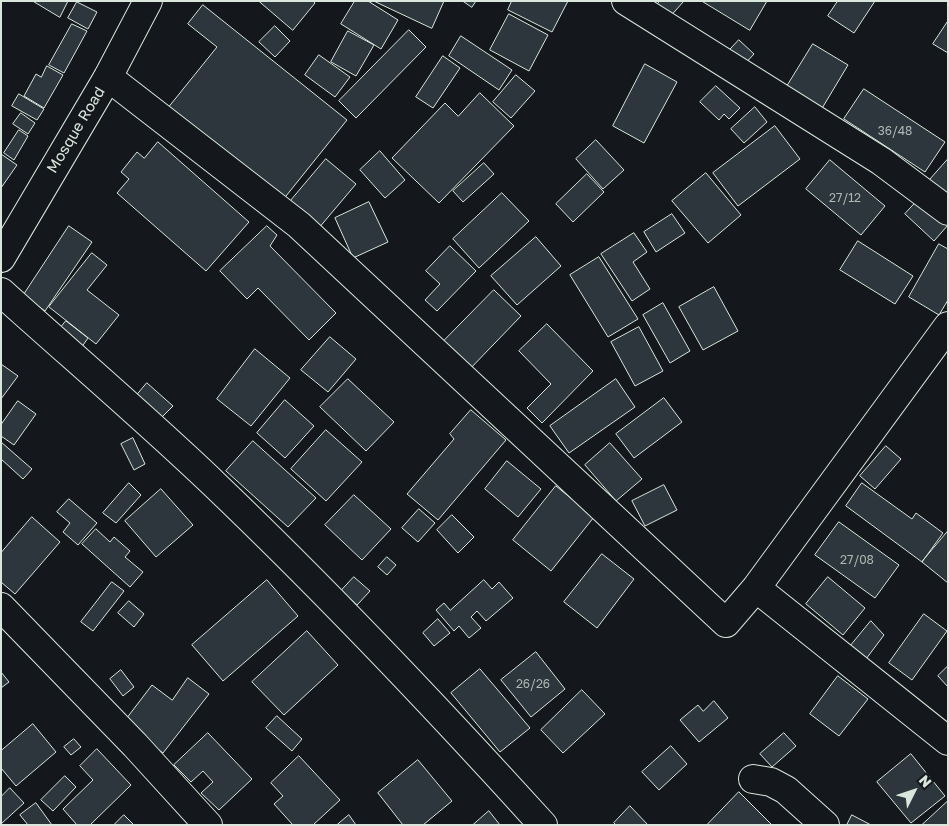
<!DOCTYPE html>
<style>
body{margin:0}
#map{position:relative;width:949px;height:826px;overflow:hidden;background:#14181c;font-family:"Golos Text",sans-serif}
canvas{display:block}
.frame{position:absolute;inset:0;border:2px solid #d8e6dc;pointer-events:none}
.north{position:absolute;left:889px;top:766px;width:50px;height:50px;-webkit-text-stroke:4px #14181c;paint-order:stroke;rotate:49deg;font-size:14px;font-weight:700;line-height:20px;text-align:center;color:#d8e6dc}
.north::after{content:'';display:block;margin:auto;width:18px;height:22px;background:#d8e6dc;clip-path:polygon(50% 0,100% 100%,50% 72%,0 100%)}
</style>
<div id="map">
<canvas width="949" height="826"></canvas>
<div class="frame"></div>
<div class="north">N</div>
</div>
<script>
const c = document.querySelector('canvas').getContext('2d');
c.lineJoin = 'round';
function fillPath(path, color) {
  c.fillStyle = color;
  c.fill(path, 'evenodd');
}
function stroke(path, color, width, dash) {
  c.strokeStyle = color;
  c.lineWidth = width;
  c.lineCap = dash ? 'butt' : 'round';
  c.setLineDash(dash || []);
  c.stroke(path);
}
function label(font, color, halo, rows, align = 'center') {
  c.font = font + ' "Golos Text",sans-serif';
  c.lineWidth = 4;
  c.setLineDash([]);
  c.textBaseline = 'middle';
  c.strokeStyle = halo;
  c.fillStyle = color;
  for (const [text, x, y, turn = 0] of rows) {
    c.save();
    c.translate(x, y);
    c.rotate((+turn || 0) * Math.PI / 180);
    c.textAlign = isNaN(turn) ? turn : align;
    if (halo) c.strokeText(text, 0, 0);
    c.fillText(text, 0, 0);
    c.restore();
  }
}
const building = new Path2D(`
 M33,1H68L60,17Z
 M259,1H313L315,3L293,30Z
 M355,1H368L398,20L381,49L341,24Z
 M374,1H444L432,28Z
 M463,1H476L472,7Z
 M512,1H568L552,32L508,10Z
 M660,1H684L667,20L654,8Z
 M702,1H767L750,30Z
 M838,1H875L854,33L828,16Z
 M77,2L97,12L88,29L68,18Z
 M203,5L347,120L282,201L167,109L217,47L188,24Z
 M509,14L548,35L529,71L490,50Z
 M948,21V53L933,44Z
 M72,24L87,31L64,73L49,65Z
 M275,26L290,41L275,57L259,42Z
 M409,30L426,47L356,118L339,101Z
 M348,31L374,45L356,76L331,62Z
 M461,36L512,70L499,90L449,56Z
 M739,40L754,54L742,67L727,53Z
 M813,44L848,65L821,110L786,88Z
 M319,55L350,77L335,97L305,75Z
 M443,56L460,68L433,108L416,97Z
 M645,64L677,82L644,143L613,126Z
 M47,66L63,75L44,108L24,96L36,74L41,77Z
 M516,75L535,91L511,118L493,102Z
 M716,86L740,108L729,119L724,114L719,120L700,102Z
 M864,89L945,142L925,172L844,119Z
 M480,93L514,126L439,203L392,158L445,103L458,116Z
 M19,94L44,109L37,120L12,106Z
 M755,107L767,122L744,143L731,129Z
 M21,113L35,123L28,134L13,124Z
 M775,126L800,159L738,206L713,173Z
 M19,130L28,136L14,160L4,153Z
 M596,140L624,170L603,189L576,159Z
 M158,142L249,222L206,271L117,193L129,179L121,172L137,152L144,158Z
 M380,151L405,180L385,198L360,170Z
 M1,154L17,165L1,188Z
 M326,159L356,184L318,229L288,204Z
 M948,159V201L927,183Z
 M830,160L885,206L861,235L806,189Z
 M484,163L494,174L463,202L453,191Z
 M706,173L741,215L708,243L672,201Z
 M587,174L604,192L573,222L556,204Z
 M502,193L529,221L479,268L453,239Z
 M919,199L948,225L934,241L905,214Z
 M369,202L388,242L353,258L335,218Z
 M672,214L685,233L656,252L644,232Z
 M69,226L92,242L45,311L23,296Z
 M267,226L277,235L270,246L336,313L309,340L258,288L247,299L220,271Z
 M634,233L647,252L633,262L650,289L632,301L601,254Z
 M536,237L561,266L517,305L491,276Z
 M858,241L913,276L895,304L840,270Z
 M939,244L948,249V300L939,315L909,297Z
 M450,246L476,271L437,311L425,300L440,284L426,271Z
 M92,253L107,265L87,290L119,315L96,344L49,307Z
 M599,257L638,319L608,337L570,275Z
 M714,287L738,331L703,350L679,307Z
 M494,290L521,316L466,373L439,346Z
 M663,303L690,351L670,363L643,315Z
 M66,321L88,338L81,348L59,330Z
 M547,324L593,371L542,423L527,408L551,384L519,351Z
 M639,327L663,371L635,386L611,342Z
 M330,337L356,359L328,392L301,370Z
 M255,349L290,378L251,426L217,399Z
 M1,364L18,376L1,399Z
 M348,379L394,422L366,451L320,407Z
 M616,379L635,407L569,453L550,426Z
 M147,383L173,406L162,417L137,395Z
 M664,398L682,422L634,458L616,434Z
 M285,400L314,426L285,458L257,433Z
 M18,401L36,414L14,445L1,436V425Z
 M471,410L506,440L438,520L407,494L454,439L450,434Z
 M326,430L362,462L326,501L291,469Z
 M133,438L145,464L134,470L121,444Z
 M253,441L316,498L288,527L226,471Z
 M1,442L32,469L23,479L1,459Z
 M610,443L642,479L616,501L585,465Z
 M886,446L901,459L875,489L860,476Z
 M507,461L541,489L518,517L485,489Z
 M129,483L141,495L116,523L103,513Z
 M862,483L912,519L916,513L943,533L922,562L846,506Z
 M664,485L677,510L645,526L632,501Z
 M556,486L594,517L551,571L513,540Z
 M161,489L193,525L156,557L125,521Z
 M354,495L391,529L362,560L325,525Z
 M69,499L97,523L78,545L63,532L70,523L57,512Z
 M419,509L435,523L418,542L402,528Z
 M452,515L474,537L458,553L437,530Z
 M32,517L60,542L15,594L1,582V553Z
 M839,522L899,565L875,598L815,555Z
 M96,529L110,542L114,537L130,551L125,557L143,572L130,587L82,544Z
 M948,531V583L922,562Z
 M602,554L634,579L597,628L564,602Z
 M387,557L396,565L387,575L378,567Z
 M354,577L370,591L357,605L341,591Z
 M828,577L865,608L843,635L806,604Z
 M267,580L298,616L223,681L192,645Z
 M484,580L492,589L499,582L513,598L486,621L477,611L471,617L481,628L469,638L459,626L454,631L436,610L444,603L450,610Z
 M112,582L124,591L93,631L81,622Z
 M129,601L144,614L134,627L118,613Z
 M924,614L947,631L912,680L889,663Z
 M438,619L450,633L434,646L423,633Z
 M871,621L884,635L863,663L848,649Z
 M307,631L338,665L284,715L252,682Z
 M536,652L565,689L531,717L501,680Z
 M948,666V687L938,676Z
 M480,669L530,728L500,752L451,693Z
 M121,670L134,687L123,696L110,679Z
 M1,672L9,682L1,688Z
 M838,676L868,699L839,736L810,714Z
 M188,678L209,694L163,753L123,723L152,685L172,700Z
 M582,690L605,714L563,753L541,730Z
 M714,701L728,718L699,742L680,720L698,705L703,711Z
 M277,716L302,739L292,751L266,728Z
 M33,724L56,752L16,786L1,768V751Z
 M208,733L252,779L219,810L201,793L213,782L203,771L191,782L174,765Z
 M784,733L796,746L772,767L760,754Z
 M74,739L81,747L71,755L64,747Z
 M671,746L687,764L659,790L642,772Z
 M97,749L131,785L90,825H77L63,809L93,780L80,766Z
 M911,754L945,796L911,823L877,782Z
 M299,756L340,800L313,825H293L274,804L283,796L271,783Z
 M418,760L452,801L423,825H403L378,793Z
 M65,776L76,787L53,811L41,800Z
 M10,788L24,803L1,824V797Z
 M739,792L772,825H707Z
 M948,801V825H922Z
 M36,803L52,825H28L20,815Z
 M630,806L648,825H616L614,823Z
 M489,811L500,825H473Z
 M124,815L134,825H114Z
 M349,815L356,825H337Z
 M852,815L871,825H847Z`);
const street = new Path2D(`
 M626,1L881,161L948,211
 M108,77L299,225L726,623L756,588L948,326
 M1,292C72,356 145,418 214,484C328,593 437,708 543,825
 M756,588L948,741
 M1,607L135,745L208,825
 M753,779L771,782L786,790L825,825`);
const secondary = new Path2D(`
 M1,258L108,77L148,1`);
const numberNames = [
 ["36/48",895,131],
 ["27/12",845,198],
 ["27/08",857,560],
 ["26/26",533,684]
];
const streetNames = [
 ["Mosque Road",76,130,-59]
];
fillPath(building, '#2c363c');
stroke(building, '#d8e6dc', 1);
stroke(street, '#d8e6dc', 30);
stroke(secondary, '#d8e6dc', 30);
stroke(street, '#14181c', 28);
stroke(secondary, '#14181c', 28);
label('12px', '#adbab4', null, numberNames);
label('15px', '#d8e6dc', '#14181c', streetNames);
</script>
